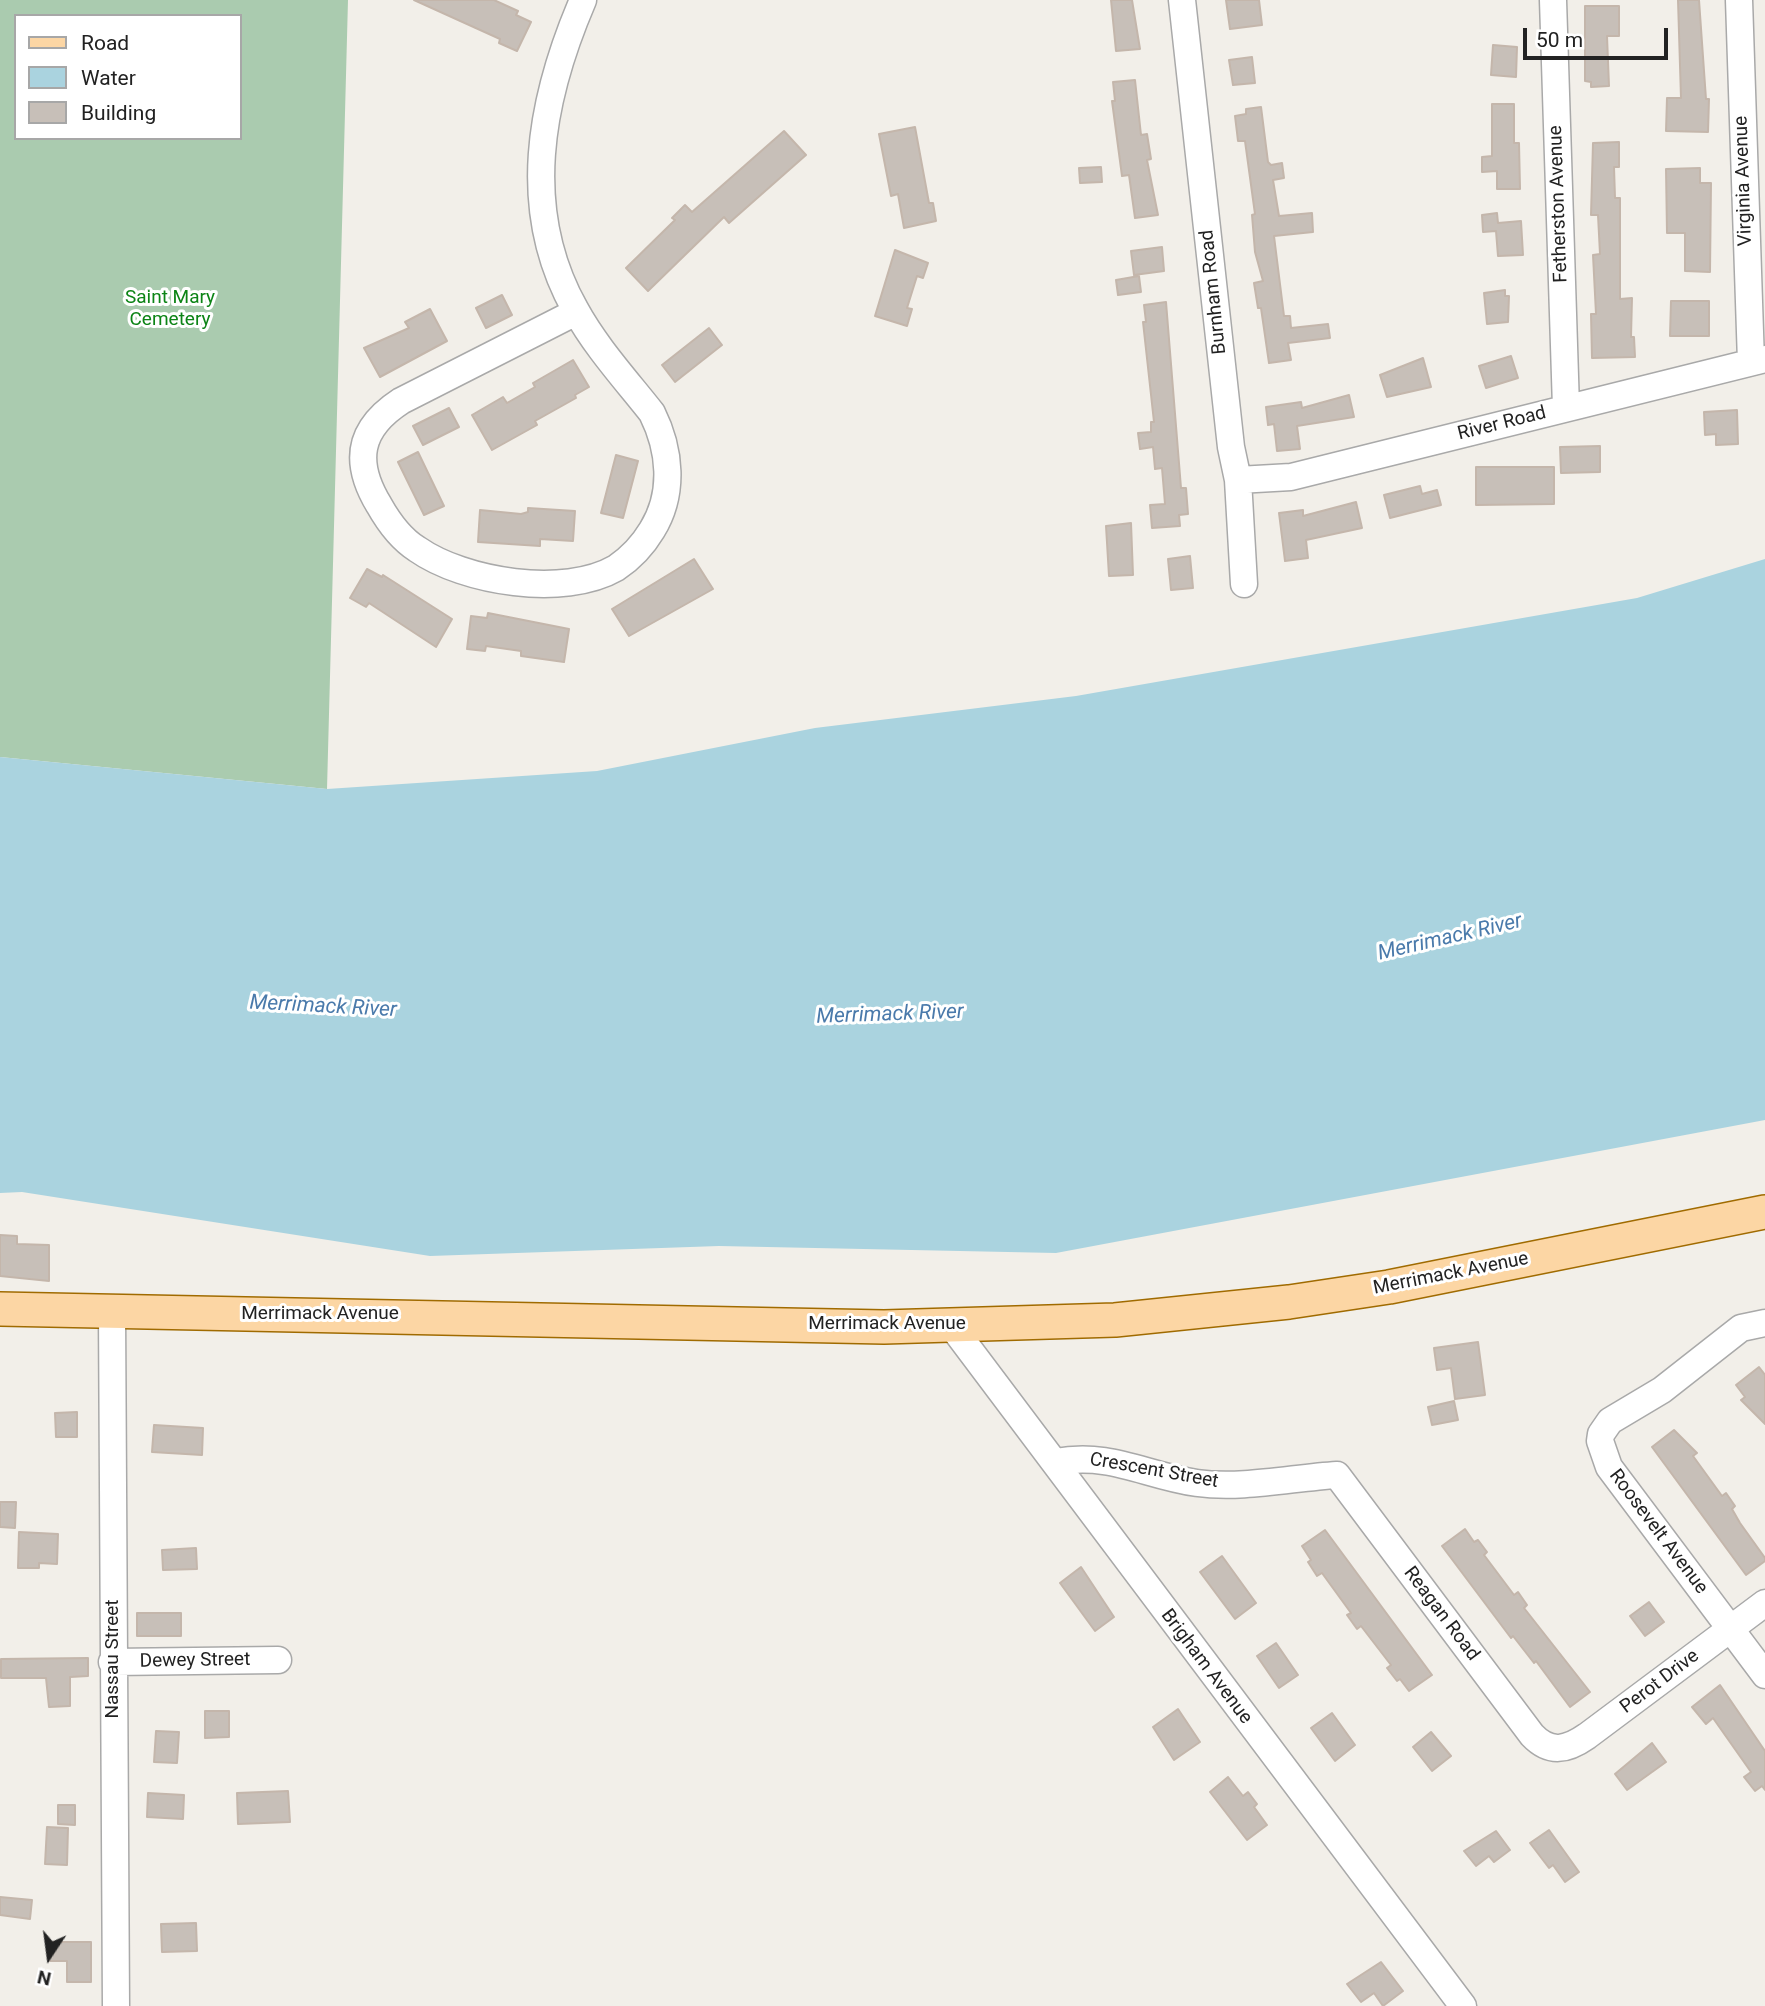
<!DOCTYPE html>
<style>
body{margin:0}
#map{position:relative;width:1765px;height:2006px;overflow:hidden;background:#f2efe9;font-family:Roboto,sans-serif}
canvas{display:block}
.legend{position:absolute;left:14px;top:14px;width:228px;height:126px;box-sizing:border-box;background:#fff;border:2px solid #a7a7a7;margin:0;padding:9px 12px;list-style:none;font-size:21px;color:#222}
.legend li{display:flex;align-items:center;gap:14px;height:35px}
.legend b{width:35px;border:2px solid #a7a7a7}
.north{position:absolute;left:14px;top:1922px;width:70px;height:70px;-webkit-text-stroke:5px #fff;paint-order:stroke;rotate:193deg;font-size:19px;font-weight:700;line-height:28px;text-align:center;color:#222}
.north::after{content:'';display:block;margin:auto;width:24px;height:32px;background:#222;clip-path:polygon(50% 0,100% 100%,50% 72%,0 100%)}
.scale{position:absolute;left:1523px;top:28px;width:145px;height:32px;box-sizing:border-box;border:4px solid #222;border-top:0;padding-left:9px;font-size:21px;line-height:24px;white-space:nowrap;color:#222;-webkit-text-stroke:5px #fff;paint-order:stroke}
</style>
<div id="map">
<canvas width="1765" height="2006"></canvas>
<ul class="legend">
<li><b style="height:9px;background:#fcd6a4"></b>Road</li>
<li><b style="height:19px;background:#aad3df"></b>Water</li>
<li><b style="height:19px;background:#c7bfb8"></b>Building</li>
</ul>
<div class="north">N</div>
<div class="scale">50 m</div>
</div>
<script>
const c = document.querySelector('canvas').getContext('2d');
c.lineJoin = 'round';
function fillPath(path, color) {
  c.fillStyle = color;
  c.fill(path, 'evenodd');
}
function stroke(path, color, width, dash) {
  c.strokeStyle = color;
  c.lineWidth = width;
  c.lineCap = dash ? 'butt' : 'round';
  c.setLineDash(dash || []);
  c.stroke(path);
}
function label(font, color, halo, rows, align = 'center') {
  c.font = font + ' Roboto,sans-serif';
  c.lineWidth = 6;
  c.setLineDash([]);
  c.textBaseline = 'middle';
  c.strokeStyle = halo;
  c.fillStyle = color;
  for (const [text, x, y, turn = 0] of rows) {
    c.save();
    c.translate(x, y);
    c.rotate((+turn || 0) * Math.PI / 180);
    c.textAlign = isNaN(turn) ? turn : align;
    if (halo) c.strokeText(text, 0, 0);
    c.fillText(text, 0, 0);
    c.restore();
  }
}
const cemetery = new Path2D(`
 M0,0H348L327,789L0,757ZM16,16H240V138H16Z`);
const water = new Path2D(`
 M1765,559V1120L1056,1253L719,1246L430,1256L22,1192L0,1193V757L327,789L597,771L815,728L1076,696L1637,598Z`);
const building = new Path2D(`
 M414,0H494L518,11L516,15L531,22L517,51L499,43L500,39Z
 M1111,0H1132L1140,49L1116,51Z
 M1226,0H1259L1262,25L1230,29Z
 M1678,0H1699L1706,99H1709L1708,132L1666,131L1667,98H1681Z
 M1585,6H1619V36H1607L1609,86L1591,87V82L1585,81Z
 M1493,45L1517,47L1516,77L1491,75Z
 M1252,57L1255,83L1233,85L1229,60Z
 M1135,80L1141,135L1147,134L1151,159L1147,160L1158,215L1135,218L1129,175L1122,176L1112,101H1115L1113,82Z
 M1492,104H1514V143H1519L1520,189H1497V171L1482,172V157L1492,156Z
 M1261,107L1268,162L1271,165L1282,163L1284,178L1273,180L1279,216L1312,213L1313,232L1274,236L1284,316H1290L1291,328L1328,324L1330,338L1288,343L1291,360L1269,363L1261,308H1258L1254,283L1263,281L1255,252L1252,215L1255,214L1245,141H1238L1235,116L1246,114V109Z
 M915,127L929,203H933L936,221L904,228L898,194L891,196L879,134Z
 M784,131L806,155L729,223L724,217L648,291L626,268L675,220L672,218L685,205L692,212Z
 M1619,142V167H1614L1615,198H1620V299L1632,298L1631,337H1634L1635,357L1592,358L1591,314H1596L1593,255L1600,254L1598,215H1591L1593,143Z
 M1101,167L1102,182L1080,183L1079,168Z
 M1700,168V183H1711L1710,272L1685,271V233H1667L1666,169Z
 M1497,213L1498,223L1521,221L1523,255L1498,256L1496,231L1483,232L1482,215Z
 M1162,247L1164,271L1134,275L1131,251Z
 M895,250L928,263L923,278L917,276L907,308L912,309L907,326L875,316Z
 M1139,276L1141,292L1118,295L1116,280Z
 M1505,290V296H1509L1508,322L1487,324L1484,293Z
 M502,295L512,315L486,328L476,308Z
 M1671,301H1709V336H1670Z
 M1166,302L1181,488H1186L1188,514L1179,515L1180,526L1152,528L1150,505L1165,504L1162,468L1155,469L1153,447L1140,449L1138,433L1151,432V422H1154L1143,322H1146L1144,305Z
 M430,309L447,341L380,377L364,348L409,328L405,322Z
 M709,328L722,345L675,382L662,365Z
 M1511,356L1518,378L1486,388L1479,366Z
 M1423,358L1431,387L1387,397L1380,375Z
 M573,360L589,387L575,395L576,398L535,421L537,425L492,450L472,415L503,397L507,403L535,387L533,383Z
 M1349,395L1354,417L1297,426L1300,449L1277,451L1274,424L1268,425L1266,407L1301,402L1302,408Z
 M449,408L459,427L423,445L413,426Z
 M1737,410L1738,444L1716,445V434L1705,435L1704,412Z
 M1600,446V472L1561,473L1560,447Z
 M418,452L444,506L424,515L398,462Z
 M616,455L638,461L623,518L601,513Z
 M1476,467H1554V504L1476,505Z
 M1420,486L1422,494L1437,490L1441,505L1390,518L1384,495Z
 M1356,502L1362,528L1306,540L1308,558L1285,561L1279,513L1303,510V516Z
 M528,508L575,511L573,541L540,539V546L478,542L480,510L521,514L528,512Z
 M1131,523L1133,575L1109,576L1106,526Z
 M1190,556L1193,588L1171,590L1168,559Z
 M694,559L713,589L629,636L612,609Z
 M367,569L382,577L383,575L452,619L436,647L369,603L366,607L350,598Z
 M488,613L569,629L564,662L521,656V651L486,646L485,651L467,649L471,616L487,618Z
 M0,1235L17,1236V1244L49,1245V1281L0,1276Z
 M1478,1342L1485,1395L1455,1399L1451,1368L1437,1370L1434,1348Z
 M1759,1367L1765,1375V1424L1741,1400L1745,1397L1736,1385Z
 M1454,1401L1458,1420L1432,1425L1428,1407Z
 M77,1412V1437H56L55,1413Z
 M154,1425L203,1428L202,1455L152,1452Z
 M1674,1430L1697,1453L1693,1456L1722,1496L1726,1493L1735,1506L1732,1509L1740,1523L1765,1558V1561L1746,1575L1652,1447Z
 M0,1502H16L15,1528L0,1527Z
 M1465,1529L1474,1542L1478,1540L1487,1552L1484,1555L1514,1595L1518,1592L1527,1605L1524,1608L1590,1692L1570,1707L1536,1661L1534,1663L1513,1636L1511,1638L1442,1546Z
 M1325,1530L1432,1675L1409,1691L1400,1679L1397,1681L1387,1668L1391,1665L1361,1626L1357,1629L1347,1615L1351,1613L1322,1573L1317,1576L1308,1562L1311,1560L1302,1546Z
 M19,1532L58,1534L57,1564L39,1563V1568H18Z
 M196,1548L197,1569L163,1570L162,1550Z
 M1222,1556L1256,1603L1235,1619L1200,1572Z
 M1081,1567L1114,1617L1095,1631L1060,1583Z
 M1649,1602L1664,1622L1645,1636L1630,1616Z
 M137,1613H181V1636H137Z
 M1276,1643L1298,1675L1279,1688L1257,1656Z
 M88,1658V1676L70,1677V1706L49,1707L46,1678H1V1659Z
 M1720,1685L1765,1751V1790L1762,1786L1755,1791L1744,1777L1751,1772L1713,1718L1706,1724L1692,1707Z
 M1178,1709L1200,1742L1174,1760L1153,1727Z
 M205,1711H229V1737L205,1738Z
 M1332,1713L1355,1745L1335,1761L1311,1728Z
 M156,1731L179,1732L177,1763L154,1762Z
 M1431,1732L1451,1756L1432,1771L1413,1747Z
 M1652,1743L1666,1762L1627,1790L1615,1774Z
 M1228,1777L1243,1796L1248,1792L1257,1804L1254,1807L1267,1825L1247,1840L1210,1792Z
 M288,1791L290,1822L238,1824L237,1793Z
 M148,1793L184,1795L183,1819L147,1817Z
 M58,1805H75V1825L58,1824Z
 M47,1827L68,1828L67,1865L45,1864Z
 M1549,1830L1579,1872L1565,1882L1553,1865L1549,1868L1530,1843Z
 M1496,1831L1510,1850L1494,1862L1489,1856L1476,1866L1464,1851Z
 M0,1897L32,1900L30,1919L0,1915Z
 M196,1923L197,1951L162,1952L161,1924Z
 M49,1942H91V1982H67V1961H49Z
 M1381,1962L1403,1991L1383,2006L1374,1993L1361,2002L1347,1984Z`);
const minor = new Path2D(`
 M1182,0L1231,447L1238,480L1244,584
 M1553,0L1566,408
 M1739,0L1751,362
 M576,312L401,401C358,429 353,462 379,505C388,521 401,539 417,549C464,582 564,598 616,568C631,558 643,545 652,530C675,493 670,449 652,413C626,380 595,346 575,309C519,209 540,100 583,0
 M1238,480L1291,477L1765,359
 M112,1312L116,2006
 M1765,1323L1741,1328L1662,1390L1610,1421L1601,1434L1600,1441L1609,1467L1765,1675
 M951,1325L1463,2006
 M1055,1462C1112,1452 1143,1475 1197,1483C1242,1489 1291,1478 1337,1475L1532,1735C1550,1754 1567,1750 1587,1736L1765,1603
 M112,1662L278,1660`);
const major = new Path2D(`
 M0,1309L884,1327L1115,1320L1289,1302L1389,1287L1765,1212`);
const streetNames = [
 ["Virginia Avenue",1744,181,-92],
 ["Fetherston Avenue",1559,204,-92],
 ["Burnham Road",1214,292,-96],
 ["River Road",1502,424,-14],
 ["Merrimack Avenue",1451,1274,-11],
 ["Merrimack Avenue",320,1314],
 ["Merrimack Avenue",887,1324],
 ["Crescent Street",1154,1471,10],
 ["Roosevelt Avenue",1658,1532,53],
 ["Reagan Road",1441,1614,53],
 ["Nassau Street",113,1659,-90],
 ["Dewey Street",195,1661,-1],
 ["Brigham Avenue",1206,1667,53],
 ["Perot Drive",1660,1682,-37]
];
const parkNames = [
 ["Saint Mary",170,298],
 ["Cemetery",170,320]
];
const waterNames = [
 ["Merrimack River",1450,938,-13],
 ["Merrimack River",323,1007,3],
 ["Merrimack River",890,1015,-2]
];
fillPath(cemetery, '#aacbaf');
fillPath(water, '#aad3df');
fillPath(building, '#c7bfb8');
stroke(building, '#c4b6ab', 2);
stroke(minor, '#a9a9a9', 29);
stroke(major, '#a06b00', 36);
stroke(minor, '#fff', 26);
stroke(major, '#fcd6a4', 33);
label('19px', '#222', '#fff', streetNames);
label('19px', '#0c8416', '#fff', parkNames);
label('italic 21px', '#4a7aab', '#fff', waterNames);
</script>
